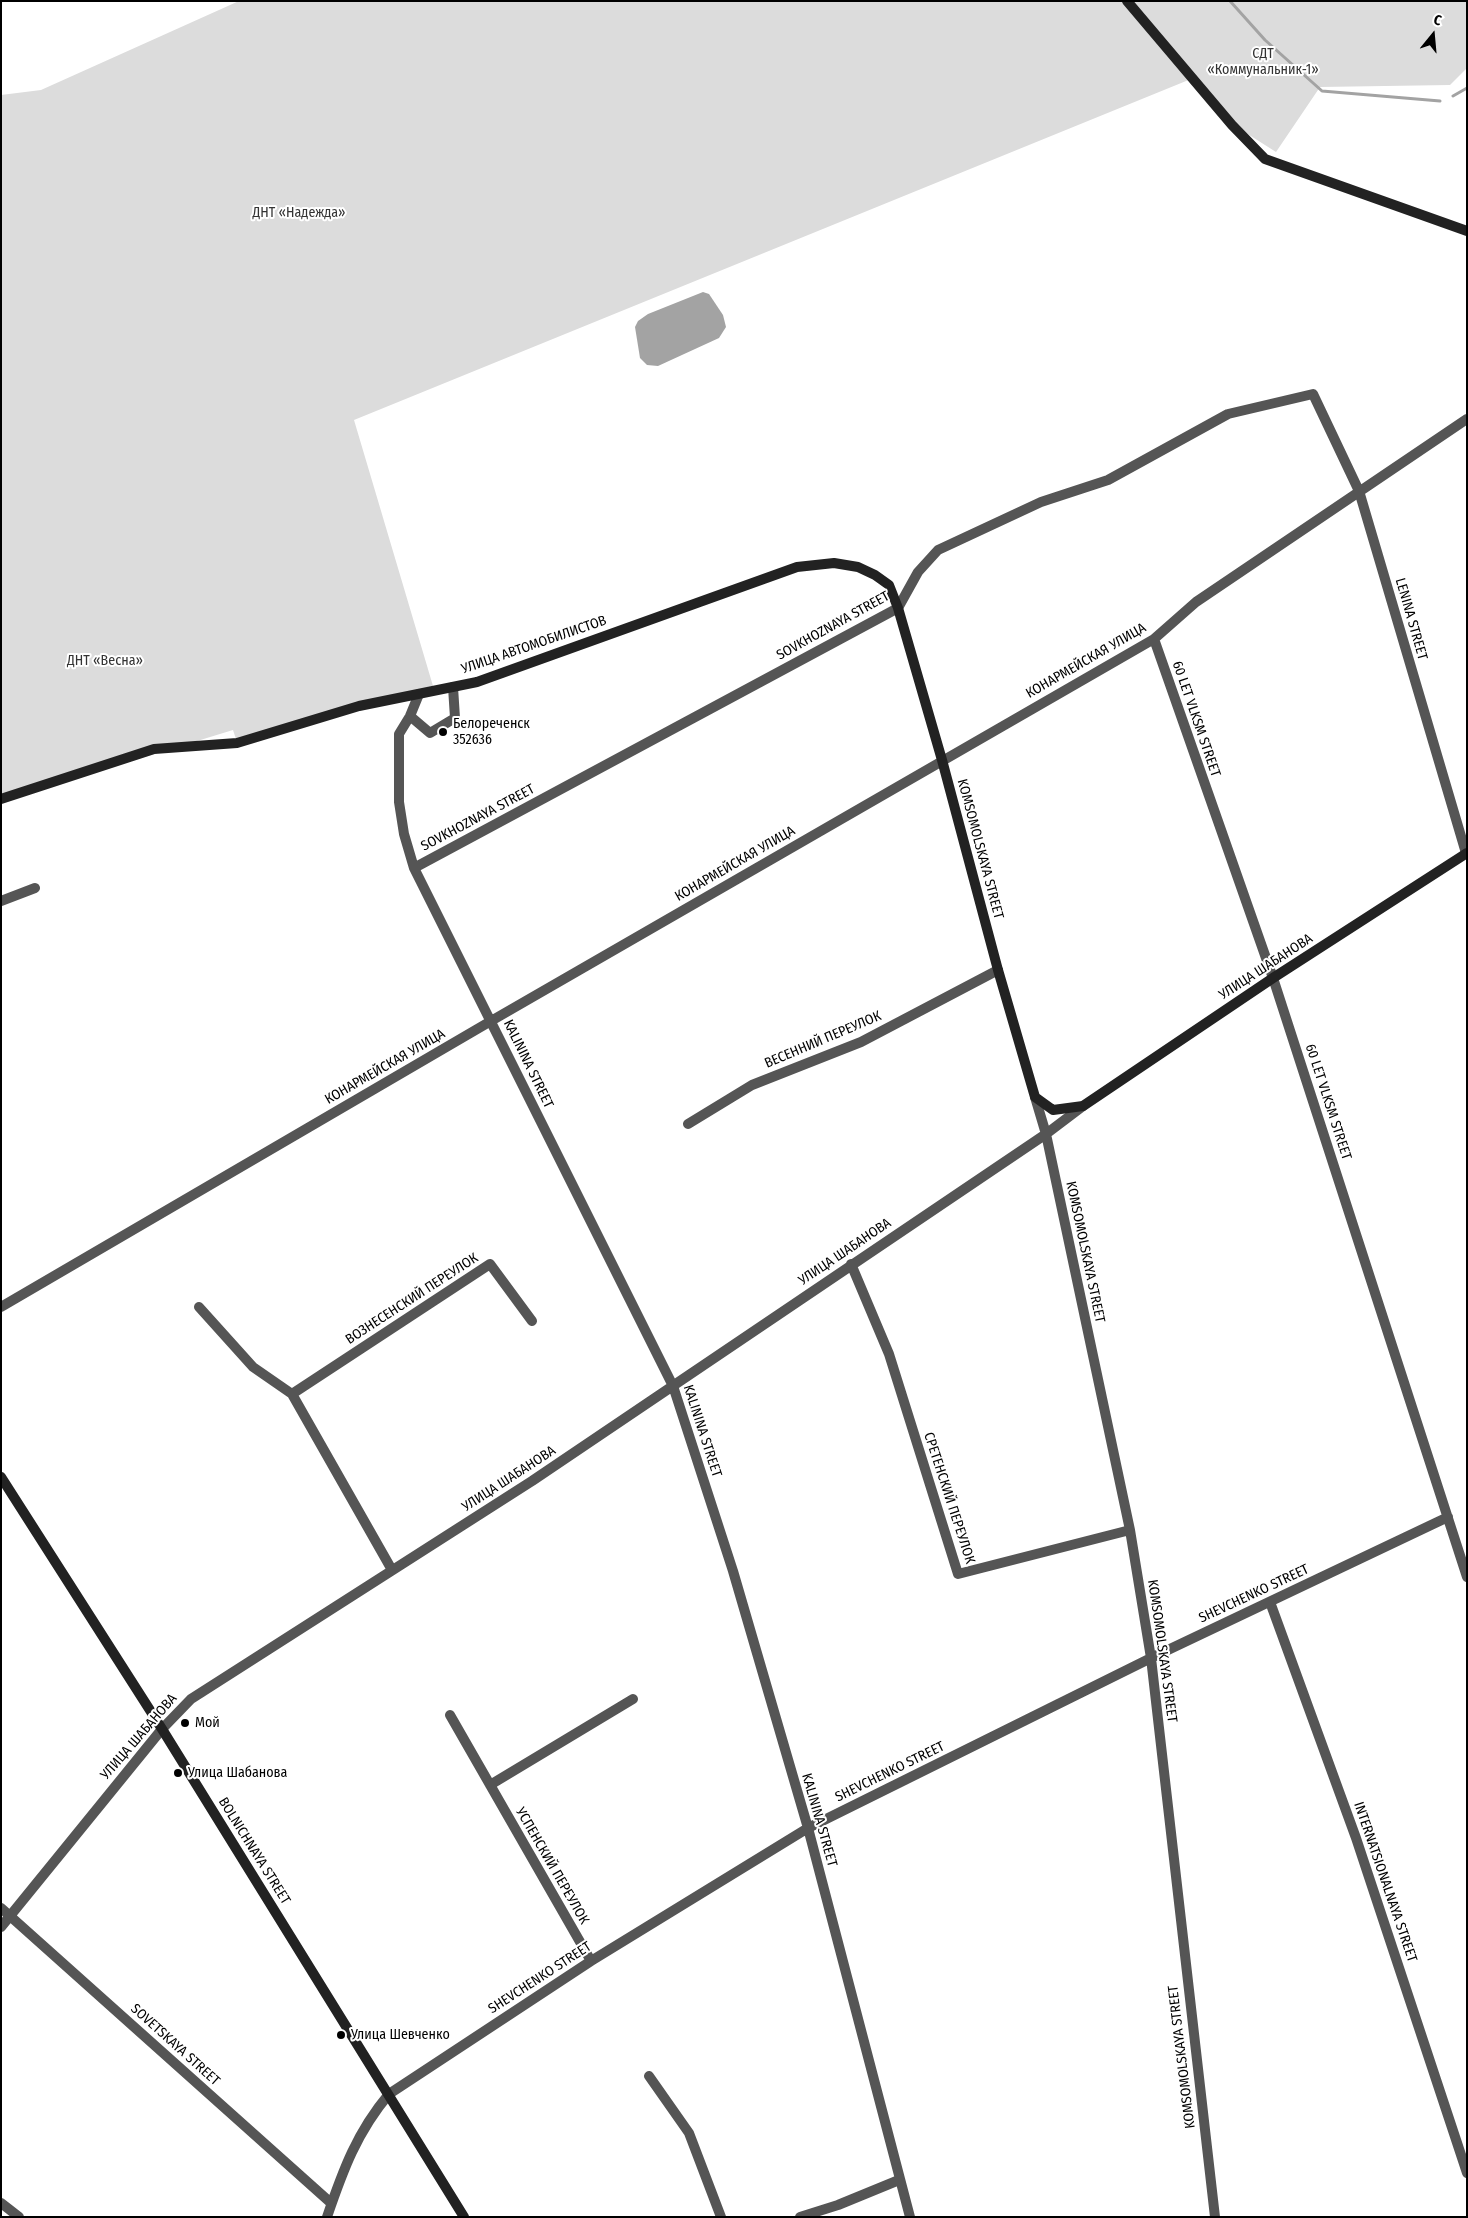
<!DOCTYPE html>
<meta charset="utf-8">
<style>
body{margin:0}
#map{position:relative;width:1468px;height:2218px;overflow:hidden;background:#fff;font-family:"Fira Sans Condensed",sans-serif}
canvas{display:block}
.frame{position:absolute;inset:0;border:2px solid #000;pointer-events:none}
.north{position:absolute;left:1408px;top:10px;width:50px;height:50px;-webkit-text-stroke:4px #fff;paint-order:stroke;rotate:17deg;font-size:14px;font-weight:700;line-height:20px;text-align:center;color:#000}
.north::after{content:'';display:block;margin:auto;width:18px;height:22px;background:#000;clip-path:polygon(50% 0,100% 100%,50% 72%,0 100%)}
</style>
<div id="map">
<canvas width="1468" height="2218"></canvas>
<div class="frame"></div>
<div class="north">С</div>
</div>
<script>
const c = document.querySelector('canvas').getContext('2d');
c.lineJoin = 'round';
function fillPath(path, color) {
  c.fillStyle = color;
  c.fill(path, 'evenodd');
}
function stroke(path, color, width, dash) {
  c.strokeStyle = color;
  c.lineWidth = width;
  c.lineCap = dash ? 'butt' : 'round';
  c.setLineDash(dash || []);
  c.stroke(path);
}
function label(font, color, halo, rows, align = 'center') {
  c.font = font + ' "Fira Sans Condensed",sans-serif';
  c.lineWidth = 4;
  c.setLineDash([]);
  c.textBaseline = 'middle';
  c.strokeStyle = halo;
  c.fillStyle = color;
  for (const [text, x, y, turn = 0] of rows) {
    c.save();
    c.translate(x, y);
    c.rotate((+turn || 0) * Math.PI / 180);
    c.textAlign = isNaN(turn) ? turn : align;
    if (halo) c.strokeText(text, 0, 0);
    c.fillText(text, 0, 0);
    c.restore();
  }
}
const green = new Path2D(`
 M239,1H1126L1191,79L354,420L433,686L236,739L233,730L1,801V95L41,90Z
 M1132,1H1467V68L1450,85L1320,87L1276,152L1243,131Z`);
const water = new Path2D(`
 M703,292L709,294L723,315L726,327L719,338L658,366L647,365L640,358L635,327L638,321L648,314Z`);
const stream = new Path2D(`
 M1230,1L1265,40L1322,91L1440,101
 M1453,96L1467,88`);
const street = new Path2D(`
 M1154,639L1273,978L1467,1577
 M419,694L410,716L399,734V802L404,834L414,868L673,1386L733,1571L808,1828L910,2217
 M410,716L430,733L455,718L453,687
 M414,868L898,608L918,572L938,550L1041,502L1108,480L1228,414L1313,394L1359,491L1466,853
 M1,901L35,888
 M1035,1097L1046,1134L1130,1530L1151,1658L1215,2217
 M688,1124L752,1085L861,1042L998,970
 M851,1264L889,1354L958,1574L1130,1530
 M1,1307L491,1021L1154,639L1196,602L1467,419
 M199,1307L253,1367L292,1394L392,1570
 M292,1394L490,1264L532,1321
 M1270,1602L1356,1838L1467,2173
 M450,1715L591,1961
 M490,1785L633,1699
 M1,1908L331,2203
 M1,1927L162,1729L191,1699L532,1481L1046,1134L1083,1106
 M649,2076L689,2133L721,2217
 M1,2203L19,2217
 M327,2217C343,2170 357,2132 389,2094L591,1961L808,1828L1151,1658L1448,1517
 M800,2217L838,2205L899,2180`);
const secondary = new Path2D(`
 M1127,1L1232,125L1265,159L1467,231
 M1,799L154,749L237,743L359,706L477,682L797,567L834,563L858,567L875,575L889,585L898,608L942,760L998,970L1035,1097L1053,1110L1083,1106L1273,978L1467,853
 M1,1477L162,1729L464,2217`);
const markers = [
 [443,732,5,"#000"],
 [185,1723,5,"#000"],
 [178,1773,5,"#000"],
 [341,2035,5,"#000"]
];
const parkNames = [
 ["СДТ",1263,54],
 ["«Коммунальник-1»",1263,70],
 ["ДНТ «Надежда»",299,213],
 ["ДНТ «Весна»",105,661]
];
const streetNames = [
 ["LENINA STREET",1411,619,74],
 ["SOVKHOZNAYA STREET",833,626,-29],
 ["УЛИЦА АВТОМОБИЛИСТОВ",534,645,-19],
 ["КОНАРМЕЙСКАЯ УЛИЦА",1086,661,-30],
 ["60 LET VLKSM STREET",1196,719,71],
 ["SOVKHOZNAYA STREET",478,818,-28],
 ["KOMSOMOLSKAYA STREET",980,849,75],
 ["КОНАРМЕЙСКАЯ УЛИЦА",735,864,-30],
 ["УЛИЦА ШАБАНОВА",1266,967,-33],
 ["ВЕСЕННИЙ ПЕРЕУЛОК",823,1040,-23],
 ["KALININA STREET",528,1064,64],
 ["КОНАРМЕЙСКАЯ УЛИЦА",385,1067,-30],
 ["60 LET VLKSM STREET",1328,1102,72],
 ["УЛИЦА ШАБАНОВА",845,1252,-34],
 ["KOMSOMOLSKAYA STREET",1085,1252,78],
 ["ВОЗНЕСЕНСКИЙ ПЕРЕУЛОК",412,1299,-33],
 ["KALININA STREET",702,1431,72],
 ["УЛИЦА ШАБАНОВА",509,1479,-33],
 ["СРЕТЕНСКИЙ ПЕРЕУЛОК",949,1498,72],
 ["SHEVCHENKO STREET",1254,1594,-25],
 ["KOMSOMOLSKAYA STREET",1162,1651,82],
 ["УЛИЦА ШАБАНОВА",139,1737,-49],
 ["SHEVCHENKO STREET",890,1772,-26],
 ["KALININA STREET",819,1820,74],
 ["BOLNICHNAYA STREET",254,1851,58],
 ["УСПЕНСКИЙ ПЕРЕУЛОК",552,1866,60],
 ["INTERNATSIONALNAYA STREET",1385,1882,71],
 ["SHEVCHENKO STREET",540,1978,-33],
 ["SOVETSKAYA STREET",175,2045,42],
 ["KOMSOMOLSKAYA STREET",1182,2057,-97]
];
const poiNames = [
 ["Белореченск",453,724],
 ["352636",453,740],
 ["Мой",195,1723],
 ["Улица Шабанова",188,1773],
 ["Улица Шевченко",351,2035]
];
fillPath(green, '#dcdcdc');
fillPath(water, '#a3a3a3');
stroke(stream, '#a3a3a3', 3);
stroke(street, '#555', 10);
stroke(secondary, '#222', 10);
for (const [x, y, r, color] of markers) {
  const dot = new Path2D();
  dot.arc(x, y, r, 0, 2 * Math.PI);
  c.fillStyle = color;
  c.fill(dot);
  stroke(dot, '#fff', 2);
}
label('14px', '#333', '#fff', parkNames);
label('14px', '#000', '#fff', streetNames);
label('14px', '#000', '#fff', poiNames, 'left');
</script>
